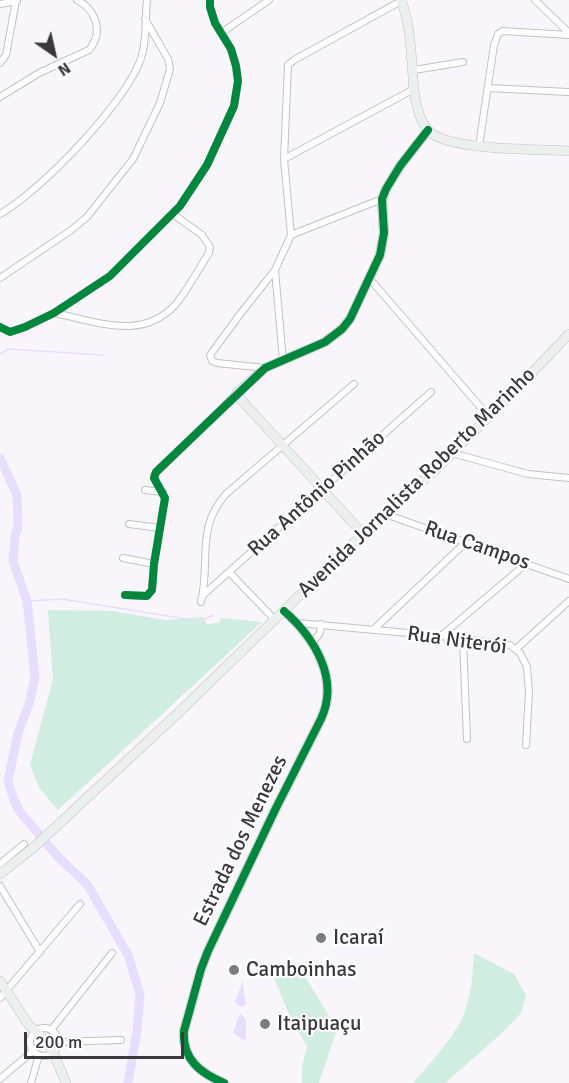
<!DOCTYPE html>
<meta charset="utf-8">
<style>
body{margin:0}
#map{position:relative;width:569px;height:1083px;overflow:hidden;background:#f8f6fb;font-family:Signika,sans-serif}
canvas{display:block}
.north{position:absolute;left:24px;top:24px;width:60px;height:60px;-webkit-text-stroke:4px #fff;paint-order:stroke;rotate:146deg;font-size:16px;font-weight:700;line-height:24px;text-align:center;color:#3a373f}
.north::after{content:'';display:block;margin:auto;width:21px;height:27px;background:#3a373f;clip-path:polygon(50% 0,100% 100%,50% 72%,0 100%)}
.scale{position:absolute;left:24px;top:1032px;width:160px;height:27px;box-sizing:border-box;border:3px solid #3a373f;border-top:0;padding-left:8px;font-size:18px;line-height:21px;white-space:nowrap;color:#3a373f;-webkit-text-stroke:4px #fff;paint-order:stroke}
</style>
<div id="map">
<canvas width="569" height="1083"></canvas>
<div class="north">N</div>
<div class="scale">200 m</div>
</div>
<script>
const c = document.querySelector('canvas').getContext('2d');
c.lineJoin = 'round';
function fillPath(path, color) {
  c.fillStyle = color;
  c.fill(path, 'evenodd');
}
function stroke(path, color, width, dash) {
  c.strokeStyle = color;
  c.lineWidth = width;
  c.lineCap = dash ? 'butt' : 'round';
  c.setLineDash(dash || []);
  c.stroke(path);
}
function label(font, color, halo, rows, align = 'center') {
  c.font = font + ' Signika,sans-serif';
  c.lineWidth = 4.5;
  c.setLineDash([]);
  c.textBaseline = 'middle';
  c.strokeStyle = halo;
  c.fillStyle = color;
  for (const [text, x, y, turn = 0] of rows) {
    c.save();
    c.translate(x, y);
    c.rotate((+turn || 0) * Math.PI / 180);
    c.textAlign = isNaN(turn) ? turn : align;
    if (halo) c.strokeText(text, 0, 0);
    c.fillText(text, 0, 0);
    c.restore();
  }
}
const green = new Path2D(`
 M48,610L112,611L165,620L203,617L207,624L219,623L221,618L262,622L58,810L40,789L30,765L53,679Z
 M474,953L514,974L526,995L521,1013L502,1033L445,1083H413C428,1066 456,1035 464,1014C471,995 473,974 474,953Z
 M298,965L337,1029L319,1083H302V1067L307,1046L291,1019L274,978Z`);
const water = new Path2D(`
 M243,980L244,994L246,1002L244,1006H240L235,1002Z
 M240,1014L246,1019V1039L243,1040L233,1032Z`);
const stream = new Path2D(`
 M0,354L8,349L103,355
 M27,601L62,599L199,621L214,615`);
const river = new Path2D(`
 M0,458L17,495L18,526L15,536L13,561L27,601L35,677L29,704L18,733L8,781L14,800L20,812L59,858L87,884L128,955L140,994L137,1031L128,1083`);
const street = new Path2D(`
 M535,0L569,33
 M0,4L17,1
 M221,33L269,0
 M0,63L6,55L16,1
 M414,70L463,62
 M488,88L569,92
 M0,97L39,73L89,50C104,32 96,10 77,0
 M479,146L494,45L498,34L503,31L569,35
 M284,159L414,89
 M0,214C40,192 130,99 142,55C147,38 145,17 147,0
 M291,235L382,199
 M0,278L70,231L87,217L133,159L160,103L170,69L168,59L145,19
 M369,278L489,417
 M54,313C96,321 142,342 176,304C188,289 198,270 209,253L210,247L202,235L173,214
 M0,327L10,332L25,327L54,313L110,276L180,206L207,165L234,106L238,81L236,66L231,49L215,23L210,7V0
 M283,361L275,270L291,235L284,159L288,65L294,60L401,1
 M265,368L217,363L212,361L210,355L241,313L275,270
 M452,453L528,474L569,478
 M145,490L163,492
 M385,514L569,579
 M129,524L160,528
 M123,558L154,564
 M229,572L275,620
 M125,595L147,596L152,590L154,564L165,498L156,482L154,475L236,394
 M203,595L431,392
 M201,602C211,561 195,529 226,494L354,384
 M298,623L441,636L510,645L520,653L527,667L529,693L526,745
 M373,630L465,543
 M441,636L527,563
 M463,640L467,739
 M312,643L320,633L321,624
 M516,649L569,601
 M0,864L24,844
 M0,886L40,952
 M0,998L80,904
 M30 1042a14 14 0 1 1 28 0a14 14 0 1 1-28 0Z
 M51,1030L112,953
 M58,1042L121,1040
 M0,1079L33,1051
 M31,1083L39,1055`);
const secondary = new Path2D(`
 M401,0C412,29 411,60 414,90C416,104 419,122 430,132C451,151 539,149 569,151
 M363,534L236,394L265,368L325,342L342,329L350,319L380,255L384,233L382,199L386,189L400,166L428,130
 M0,874L33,848L175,716L363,534L434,471L507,399L569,334
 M0,981L28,1024L43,1038L53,1052L66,1083
 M224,1083C200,1073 182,1059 184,1031L201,969L208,951L276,808L321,719C340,679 314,637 284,611`);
const cycleway = new Path2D(`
 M0,327L10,332L25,327L54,313L110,276L180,206L207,165L234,106L238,81L236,66L231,49L215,23L210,7V0
 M125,595L147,596L152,590L154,564L165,498L154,478L156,472L265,368L325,342L342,329L350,319L380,255L384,233L382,199L386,189L400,166L428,130
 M224,1083C200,1073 182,1059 184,1031L201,969L208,951L276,808L321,719C340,679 314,637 284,611`);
const markers = [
 [321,938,6,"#7c7a81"],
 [234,970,6,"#7c7a81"],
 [265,1024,6,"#7c7a81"]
];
const streetNames = [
 ["Avenida Jornalista Roberto Marinho",417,483,-44],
 ["Rua Antônio Pinhão",317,494,-42],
 ["Rua Campos",477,546,19],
 ["Rua Niterói",457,641,8],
 ["Estrada dos Menezes",241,841,-64]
];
const poiNames = [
 ["Icaraí",333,938],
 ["Camboinhas",246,970],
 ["Itaipuaçu",277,1024]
];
fillPath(green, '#d1ece0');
fillPath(water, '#e8ddfc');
stroke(stream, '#e8ddfc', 1.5);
stroke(river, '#e8ddfc', 9);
stroke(street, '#c3c0c6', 8);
stroke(secondary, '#c3c0c6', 10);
stroke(street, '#fefefe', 6);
stroke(secondary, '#ebefee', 9);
stroke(cycleway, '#00873e', 8);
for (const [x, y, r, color] of markers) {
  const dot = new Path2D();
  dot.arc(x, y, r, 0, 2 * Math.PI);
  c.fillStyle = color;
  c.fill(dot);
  stroke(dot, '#fff', 2);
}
label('21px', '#3a373f', '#fff', streetNames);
label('21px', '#3a373f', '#fff', poiNames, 'left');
</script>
